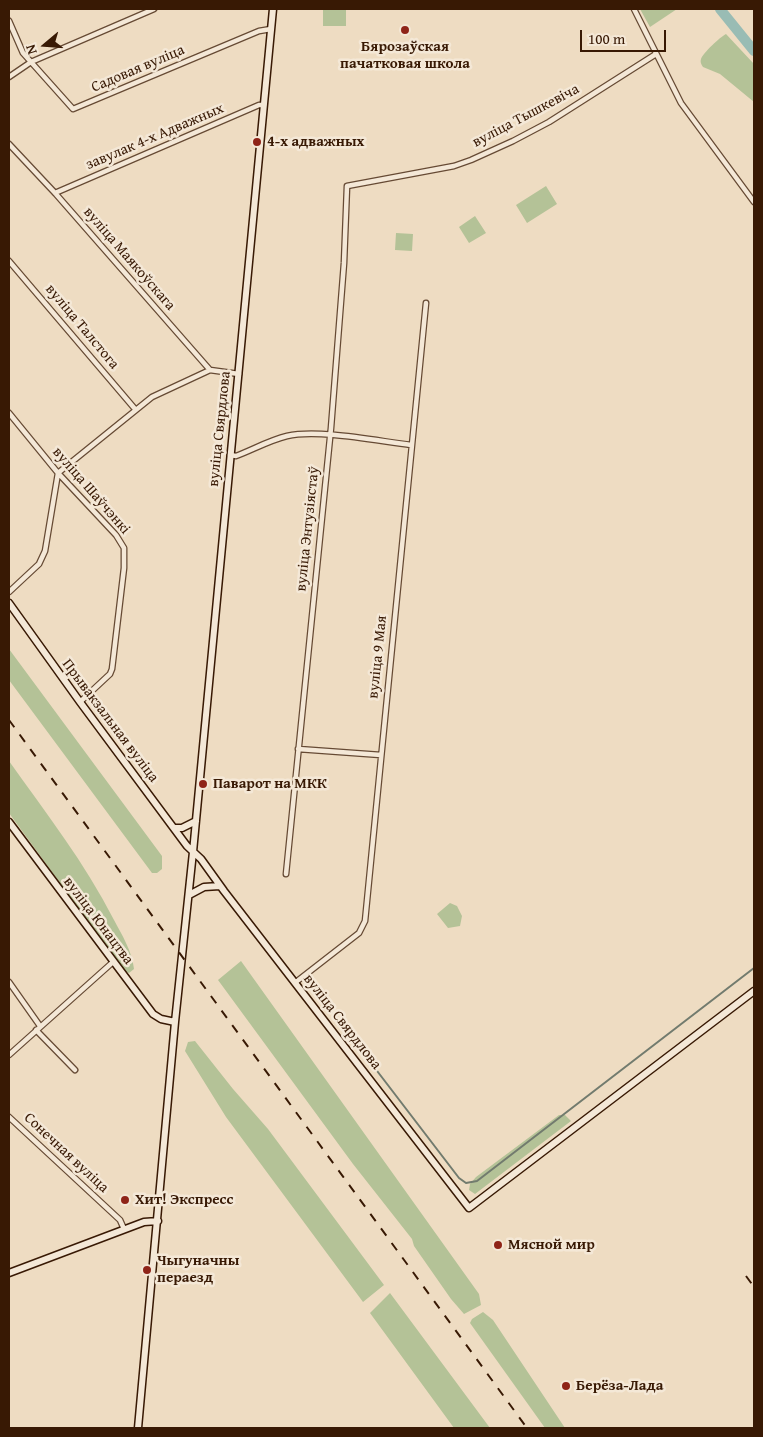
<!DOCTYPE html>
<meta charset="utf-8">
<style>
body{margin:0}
#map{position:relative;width:763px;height:1437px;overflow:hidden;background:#eedcc2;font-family:"Gentium Book Plus",serif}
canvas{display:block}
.frame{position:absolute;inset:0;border:10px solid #381904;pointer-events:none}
.north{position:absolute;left:20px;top:20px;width:50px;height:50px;-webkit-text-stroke:4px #f4e8d7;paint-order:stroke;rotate:252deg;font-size:14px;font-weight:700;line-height:20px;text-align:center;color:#381904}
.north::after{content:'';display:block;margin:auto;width:18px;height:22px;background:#381904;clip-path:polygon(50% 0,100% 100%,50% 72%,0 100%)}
.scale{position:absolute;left:580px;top:30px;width:86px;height:22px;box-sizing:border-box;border:2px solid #381904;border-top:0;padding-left:6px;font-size:15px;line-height:18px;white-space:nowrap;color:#381904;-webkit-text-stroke:4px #f4e8d7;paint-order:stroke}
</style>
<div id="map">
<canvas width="763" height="1437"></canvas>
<div class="frame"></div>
<div class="north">N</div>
<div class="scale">100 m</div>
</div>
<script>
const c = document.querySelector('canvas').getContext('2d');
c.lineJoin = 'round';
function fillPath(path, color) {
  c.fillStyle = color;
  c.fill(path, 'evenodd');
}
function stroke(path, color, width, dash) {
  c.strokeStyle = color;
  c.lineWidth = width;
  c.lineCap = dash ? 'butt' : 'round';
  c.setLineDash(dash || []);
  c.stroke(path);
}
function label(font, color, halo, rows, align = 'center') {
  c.font = font + ' "Gentium Book Plus",serif';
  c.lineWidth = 5;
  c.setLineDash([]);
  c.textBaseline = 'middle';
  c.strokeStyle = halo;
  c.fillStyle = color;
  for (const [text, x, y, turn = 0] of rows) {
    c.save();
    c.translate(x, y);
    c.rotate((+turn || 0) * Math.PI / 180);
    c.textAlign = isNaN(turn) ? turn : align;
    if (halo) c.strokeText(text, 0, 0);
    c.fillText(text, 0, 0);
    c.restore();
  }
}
const green = new Path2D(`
 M323,9H346V26H323Z
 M640,9H677L650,27Z
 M726,34L754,64V102L720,74L703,67C701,64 700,62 701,59C703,53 720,37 726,34Z
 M546,186L557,204L527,223L516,205Z
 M475,216L486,233L469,243L459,227Z
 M396,233L413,234L412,251L395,250Z
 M9,649L162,856V869L157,873H152L9,680Z
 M9,761C46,813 85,863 114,920C122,935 132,951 134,969L129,973L124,971L9,813Z
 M450,903L457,906L462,916L460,926L448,928L437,914Z
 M241,961L479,1294L481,1305L464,1314L451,1299L414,1246L412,1239L353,1164L218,980Z
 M195,1041L233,1089L268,1129L384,1285L363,1302L226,1117L185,1051L188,1042Z
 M559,1115H565L571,1121L475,1194L469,1190L470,1184L476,1177Z
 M390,1293L490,1428H454L370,1313Z
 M483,1312L493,1320L565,1428H545L470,1323L472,1319Z`);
const stream = new Path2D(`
 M309,982L459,1178L466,1183L477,1181L754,968`);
const river = new Path2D(`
 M720,9L754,51`);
const street = new Path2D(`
 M634,9L681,103L754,202
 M9,21L23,53L73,109L259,31L271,29
 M9,77L31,62L154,9
 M9,144L55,193L210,370L239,374
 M55,193L259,105H264
 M9,261L135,409
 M9,413L58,473L116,535L124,548V568L112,669L110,674L80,702
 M230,455L236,456C252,450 270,440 287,436C319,429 377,441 411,445
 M9,592L39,564L45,551L58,473L152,397L210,370
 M298,749L381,755
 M286,874L331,428L344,263L347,186L454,166L471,160L513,141L549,122L656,54
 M9,982L40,1026
 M296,982L359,933L365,921L426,303
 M36,1030L75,1070
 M9,1055L113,962
 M9,1117L120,1220L124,1229`);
const secondary = new Path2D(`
 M9,603L80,702L187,846L201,859L224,891L469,1208L754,991
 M9,822L153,1014L161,1019L175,1022
 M174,828H182L196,821
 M189,895L204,887L220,886
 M9,1273L144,1222L158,1221
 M138,1428L175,1022L193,852L273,9`);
const rail = new Path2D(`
 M9,720L527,1428
 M746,1276L754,1287`);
const markers = [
 [405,30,5,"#8f2418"],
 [257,142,5,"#8f2418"],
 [203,784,5,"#8f2418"],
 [125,1200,5,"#8f2418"],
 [498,1245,5,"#8f2418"],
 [147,1270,5,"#8f2418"],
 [566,1386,5,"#8f2418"]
];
const poiNames = [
 ["Бярозаўская",405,47,"center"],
 ["пачатковая школа",405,64,"center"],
 ["4-х адважных",267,142],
 ["Паварот на МКК",213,784],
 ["Хит! Экспресс",135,1200],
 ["Мясной мир",508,1245],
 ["Чыгуначны",157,1261],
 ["пераезд",157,1278],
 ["Берёза-Лада",576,1386]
];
const streetNames = [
 ["Садовая вуліца",138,69,-23],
 ["вуліца Тышкевіча",526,116,-28],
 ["завулак 4-х Адважных",155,137,-23],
 ["вуліца Маякоўскага",129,259,49],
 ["вуліца Талстога",82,327,50],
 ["вуліца Свярдлова",220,429,-84],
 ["вуліца Шаўчэнкі",91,491,49],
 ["вуліца Энтузіястаў",308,529,-84],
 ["вуліца 9 Мая",378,657,-84],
 ["Прывакзальная вуліца",110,721,53],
 ["вуліца Юнацтва",98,921,53],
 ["вуліца Свярдлова",342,1022,52],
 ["Сонечная вуліца",66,1153,43]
];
fillPath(green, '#b4c297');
stroke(stream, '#727b6e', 2);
stroke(river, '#99bcb4', 10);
stroke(street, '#664a34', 7);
stroke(secondary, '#381904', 9);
stroke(street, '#f4e8d7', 4.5);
stroke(secondary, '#f4e8d7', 6);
stroke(rail, '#381904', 2, [9, 9]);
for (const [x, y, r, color] of markers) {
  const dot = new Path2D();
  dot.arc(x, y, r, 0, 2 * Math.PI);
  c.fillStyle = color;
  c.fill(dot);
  stroke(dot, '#f4e8d7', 2);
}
label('bold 15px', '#381904', '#f4e8d7', poiNames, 'left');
label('15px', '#381904', '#f4e8d7', streetNames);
</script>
